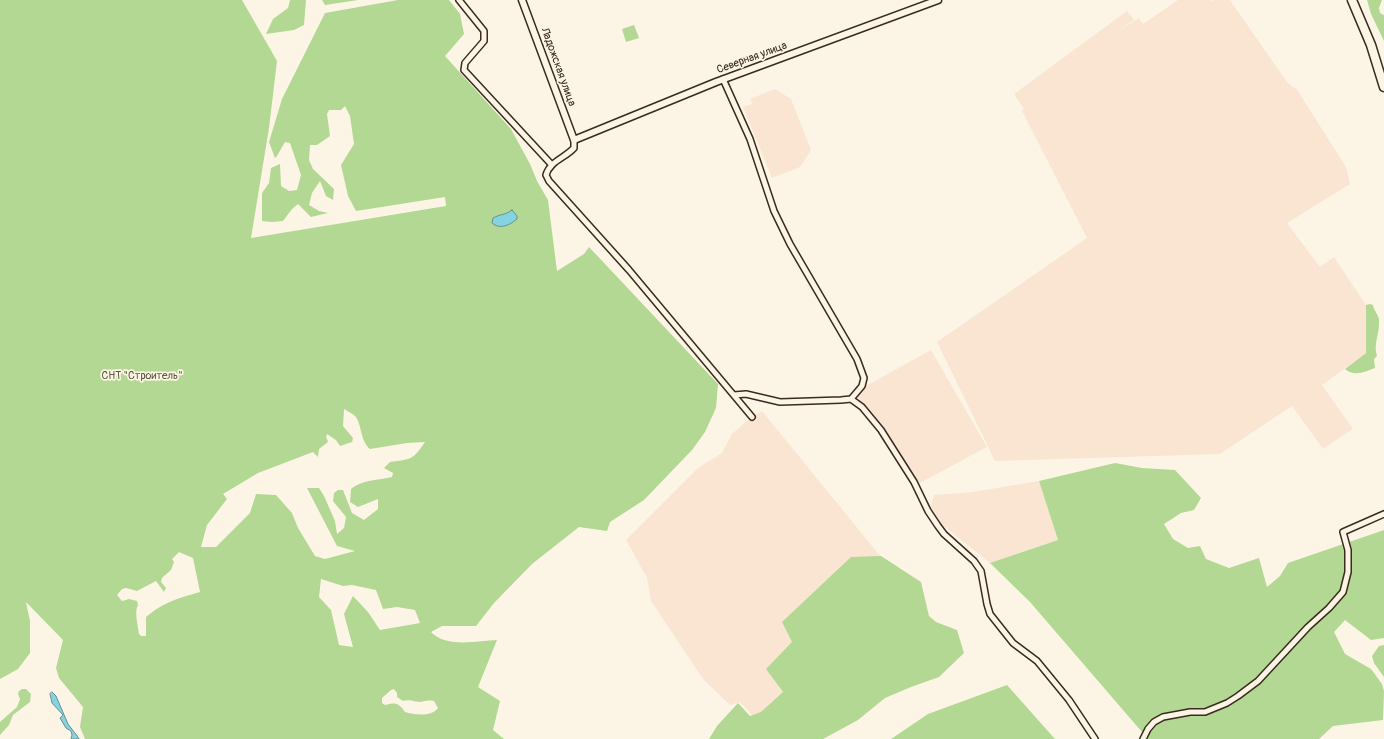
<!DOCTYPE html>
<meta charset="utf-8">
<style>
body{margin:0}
canvas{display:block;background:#fcf5e5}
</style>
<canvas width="1384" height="739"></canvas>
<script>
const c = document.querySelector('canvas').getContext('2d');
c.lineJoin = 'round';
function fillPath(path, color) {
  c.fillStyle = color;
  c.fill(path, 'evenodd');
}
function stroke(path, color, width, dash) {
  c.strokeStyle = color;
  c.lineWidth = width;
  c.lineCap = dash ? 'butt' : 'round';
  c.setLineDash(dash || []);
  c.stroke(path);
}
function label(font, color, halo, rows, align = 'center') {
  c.font = font + ' Pangolin,sans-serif';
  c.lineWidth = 3.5;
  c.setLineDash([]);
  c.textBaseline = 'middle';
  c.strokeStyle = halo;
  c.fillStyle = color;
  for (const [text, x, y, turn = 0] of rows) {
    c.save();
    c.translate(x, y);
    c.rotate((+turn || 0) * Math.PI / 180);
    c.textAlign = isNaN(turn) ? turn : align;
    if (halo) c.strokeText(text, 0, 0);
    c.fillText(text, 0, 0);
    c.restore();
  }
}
const built = new Path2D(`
 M1178,0H1210L1212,1L1214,0H1230L1287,82L1294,88H1296L1346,167L1350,184L1287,223L1320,267L1334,257L1366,305V353L1322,385L1353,429L1323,449L1292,406L1220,454L995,461L937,342L1087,238L1022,111L1024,109L1014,94L1127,11L1134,20L1114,34L1139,18L1143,24Z
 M775,89L791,99L811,150L800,167L772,178L743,107L752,104L750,99Z
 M931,350L987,447L914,486L855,392Z
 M762,411L890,568L772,677L787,698L759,723L740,702L730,705L703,679L651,601L647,578L626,540L698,468L722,453L732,434L748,420Z
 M1039,481L1058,540L990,563L929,514L934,495L973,492Z`);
const green = new Path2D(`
 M0,0H242L277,61L269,128L251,238L446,206L445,197L356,211L348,196L341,165L354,144L350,116L345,106L341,110H329L327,114L330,136L317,145H310L309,160L313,169L334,189L333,200L326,196L320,181L312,193L309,205L319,211L328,213L311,217L298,204L292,209L283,221L272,222L262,221V193L269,183L271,168L280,164L281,186L289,191L297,190L301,175L290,143L285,142L277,156L275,158L269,142L282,99L325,13L398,0H449L460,14L464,34L445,56L511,129L530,164L537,181L548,200L557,271L584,254L589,247L718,384L716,408L705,432L692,450L644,500L610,522L607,531L579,527L532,564L494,603L476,626H442L431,632C446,648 477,641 497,640L478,687L500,701L493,730L504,739H85L80,727L83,707L59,678L56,668L63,640L26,602L30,621V653L18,669L0,679ZM344,409C347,411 352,413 355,416C362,424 360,441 370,449L407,443L425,442C412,461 411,459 390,462L384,468L393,473L392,477C379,480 361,480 351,489L350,502L358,507L378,499V509L364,520L352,513L343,490H338L334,493L333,501L346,517L344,528L337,534L335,521L324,496L319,488H307L337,546L355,551L325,559L315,556L298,528L292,513L276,495L256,494L250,513L216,547H201L207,525L227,499L223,494L258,473L313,452L318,457L319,449L328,442L326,437L327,434L336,440L340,446L352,442L353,438L343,426ZM179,552L193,558L200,592C176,599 166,601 146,617V636H141L139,634C138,626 134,611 138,605L137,601L129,599L122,601L117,595L122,589L126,588L137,591L156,581L164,592L166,588L161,582L162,578L171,570L174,562L172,559ZM321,579L343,586L352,585L376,590L383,609L397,607L415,610L420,623L380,630L368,612L353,596L344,614L353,647L339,645L331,610L319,597ZM394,689L397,693V697L403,701C412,699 412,702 420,702C425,701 429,700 434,701L438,708C432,717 414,715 405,712C399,703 395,702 385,705L382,703V698L391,690Z
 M290,0H306L304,25L294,30L266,34L273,19L288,8Z
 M322,0H358L325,5Z
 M1367,0H1382L1379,8L1380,13L1384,15V41L1371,14Z
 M634,25L639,38L626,42L622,29Z
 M1370,304L1373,305C1374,311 1379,315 1379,320C1380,333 1373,344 1377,356L1374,359L1375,368C1365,372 1354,377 1345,369L1366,353V305Z
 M1115,463L1142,468L1175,470L1201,498L1194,510L1181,513L1164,524L1173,539L1188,548L1200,546L1206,559L1229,568L1259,558L1267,587L1280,576L1288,563L1384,530V638L1371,640L1345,620L1334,632L1345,654L1371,669L1382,684L1384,691L1383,720L1333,726L1319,739H1148L1030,602L990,563L1058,540L1039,481Z
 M881,556L921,582L929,616L936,622L957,630L964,653L939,677L911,687L885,698L858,720L823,739H709L717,726L738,703L750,716L761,712L783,692L766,669L792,642L782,622L851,557Z
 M1384,645V677L1374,663L1372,656L1379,646Z
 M1007,685L1055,739H891L928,714Z
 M22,689H26L31,694L30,702L13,715L9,725L0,735V722L17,707L20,699L18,694L19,691Z`);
const water = new Path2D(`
 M512,210L517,216V219C510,225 500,230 492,223L493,218C500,214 506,215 512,210Z
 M52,692L56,696L68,724L78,737L79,739H71L72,735L71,731L66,728L60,718L63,715L52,703L50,694Z`);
const minor = new Path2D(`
 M459,0L484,31V41L465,63L464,70L551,164
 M723,79L750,139L774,211L790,244L857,359L864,378L862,386L851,399L841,400L780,402L746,394L734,395
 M574,140V148C565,158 550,161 546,175L549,181L629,270L752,417
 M851,399L862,407L881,430L914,482L928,511L938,526L944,534L974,561L981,571L987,604L990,614L1013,643L1037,661L1069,700L1095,739
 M1143,739L1148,729L1154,722L1163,717L1190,712H1205L1227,703L1238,696L1258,681L1308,627L1329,608L1343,592L1348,572V550L1343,532L1384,514`);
const tertiary = new Path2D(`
 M522,0L574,140L716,82L938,0`);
const primary = new Path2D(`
 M1352,0L1371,45L1384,87`);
const streetNames = [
 ["Северная улица",752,58,-20],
 ["Ладожская улица",558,67,70]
];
const parkNames = [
 ["СНТ \"Строитель\"",142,376]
];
fillPath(built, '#fae5d2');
fillPath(green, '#b3d893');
fillPath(water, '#84d4e0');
stroke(water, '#679092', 1);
stroke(minor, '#3b2a1e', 8);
stroke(tertiary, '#3b2a1e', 9);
stroke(primary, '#3b2a1e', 11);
stroke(minor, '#fcf5e5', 5);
stroke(tertiary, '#fcf5e5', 6);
stroke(primary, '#fcf5e5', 8);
label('11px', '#3b2a1e', '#fcf5e5', streetNames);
label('11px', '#59563b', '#fcf5e5', parkNames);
</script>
